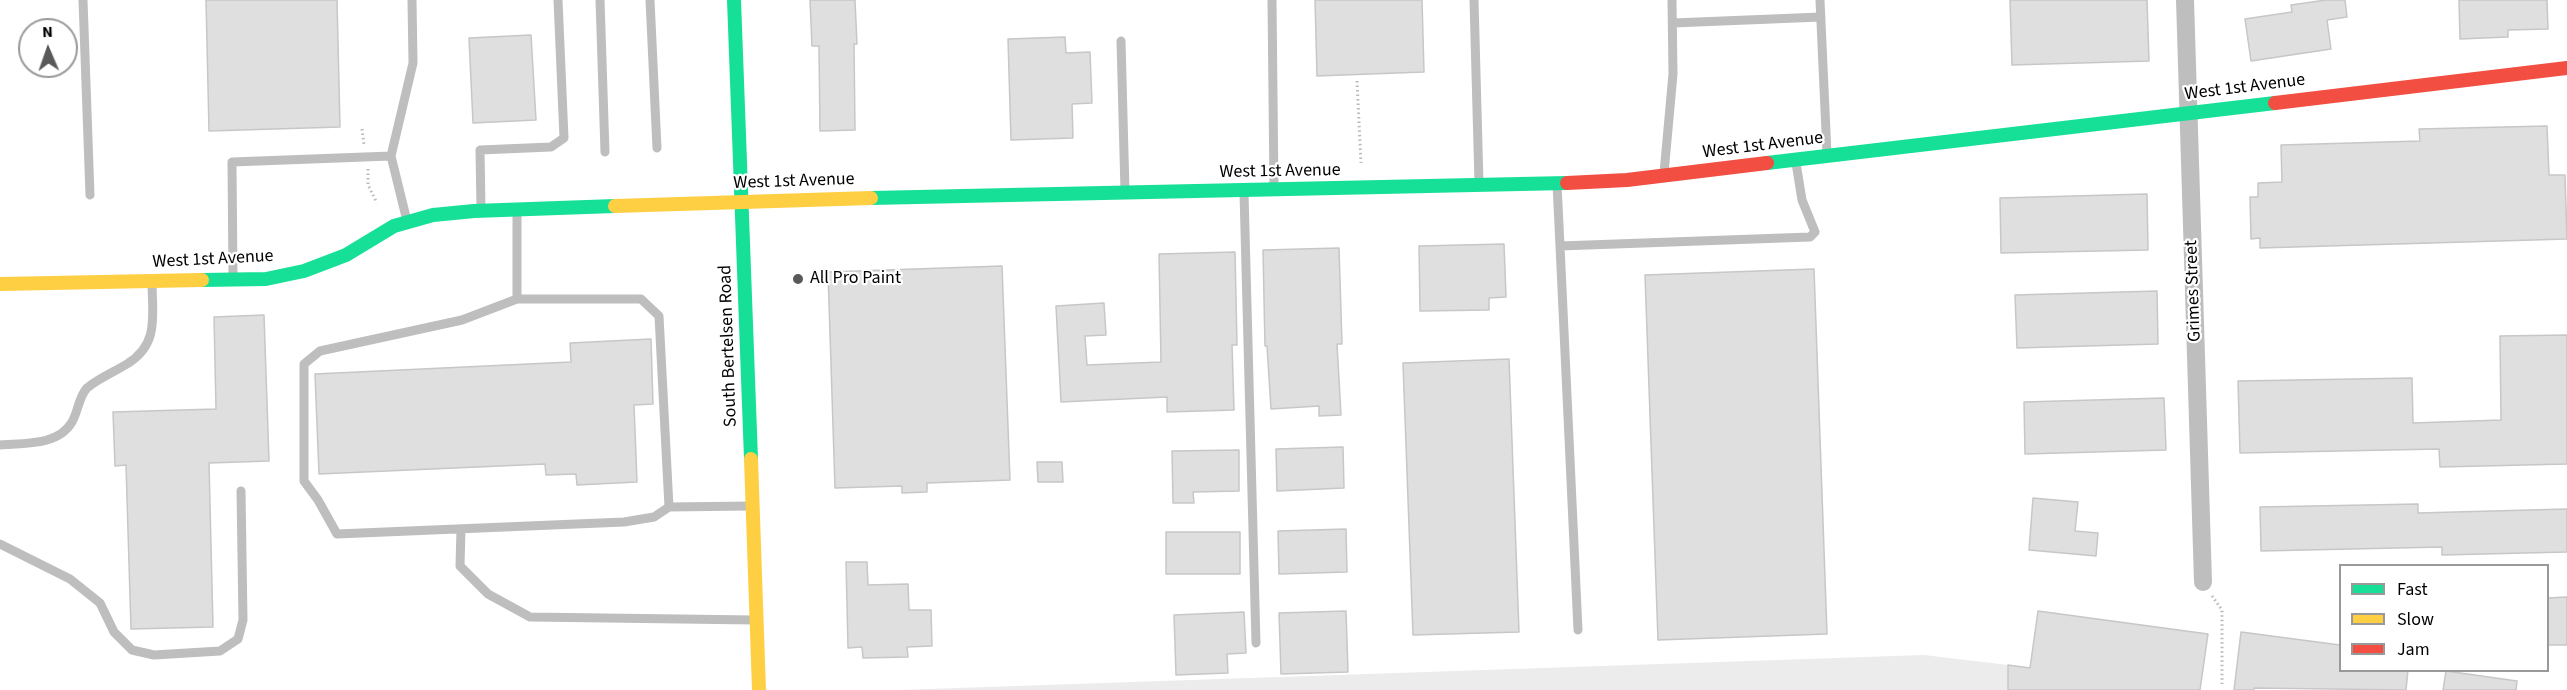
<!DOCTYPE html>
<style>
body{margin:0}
#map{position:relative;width:2567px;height:690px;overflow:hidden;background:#fff;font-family:"Source Sans 3",sans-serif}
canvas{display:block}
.legend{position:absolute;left:2339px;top:564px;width:210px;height:108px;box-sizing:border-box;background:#fff;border:2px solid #999;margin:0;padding:8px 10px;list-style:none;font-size:18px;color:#000}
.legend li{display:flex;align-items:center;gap:12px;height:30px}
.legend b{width:30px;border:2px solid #999}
.north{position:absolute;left:18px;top:18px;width:60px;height:60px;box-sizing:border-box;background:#fff;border:2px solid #999;border-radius:50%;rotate:358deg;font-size:16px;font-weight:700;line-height:24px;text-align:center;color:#000}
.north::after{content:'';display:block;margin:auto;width:21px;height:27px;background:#595959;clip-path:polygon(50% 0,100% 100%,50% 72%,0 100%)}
</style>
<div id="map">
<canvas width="2567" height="690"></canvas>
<ul class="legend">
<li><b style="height:8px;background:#16e098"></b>Fast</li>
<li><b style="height:8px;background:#ffcf43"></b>Slow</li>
<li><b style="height:8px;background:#f24e42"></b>Jam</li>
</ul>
<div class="north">N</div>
</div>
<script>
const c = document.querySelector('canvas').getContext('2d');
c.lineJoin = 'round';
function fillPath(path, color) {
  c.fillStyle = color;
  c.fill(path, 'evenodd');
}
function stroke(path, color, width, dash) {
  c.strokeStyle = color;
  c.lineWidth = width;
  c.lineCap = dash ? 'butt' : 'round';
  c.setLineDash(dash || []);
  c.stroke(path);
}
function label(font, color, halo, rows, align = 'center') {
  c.font = font + ' "Source Sans 3",sans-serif';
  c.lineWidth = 4.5;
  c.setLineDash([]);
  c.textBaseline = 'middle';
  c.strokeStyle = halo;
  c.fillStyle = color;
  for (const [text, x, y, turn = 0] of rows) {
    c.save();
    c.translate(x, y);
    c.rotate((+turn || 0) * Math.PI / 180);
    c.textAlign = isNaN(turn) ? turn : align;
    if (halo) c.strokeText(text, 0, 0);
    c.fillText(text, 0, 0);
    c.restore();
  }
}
const green = new Path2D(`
 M1924,655L2008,665V690H898Z`);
const building = new Path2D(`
 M206,0H337L340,127L209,131Z
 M810,0H855L857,44H854L855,130L820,131L819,46H812Z
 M1315,0H1422L1424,72L1317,76Z
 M2010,0H2147L2149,61L2012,65Z
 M2326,0H2345L2347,17L2327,20L2331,49L2251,61L2245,19L2292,12L2291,5Z
 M2459,0H2547L2548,29L2508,30V37L2460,39Z
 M531,35L536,120L473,123L469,38Z
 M1065,37L1066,53L1090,52L1092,103L1072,104L1073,138L1011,140L1008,39Z
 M2547,126L2549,175H2565L2567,239L2260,248V238L2251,239L2250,197H2258V183L2282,182L2281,145L2420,141L2419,129Z
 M2147,194L2148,250L2001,253L2000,198Z
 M1504,244L1506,297L1489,298V310L1420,311L1419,246Z
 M1339,248L1342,344H1337L1341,415L1319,416V406L1271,409L1267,346H1265L1263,250Z
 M1235,252L1237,345H1232L1234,410L1167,412V397L1061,402L1056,306L1104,303L1106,335L1085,336L1087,365L1161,362L1159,254Z
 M1002,266L1010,480L927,483V492L902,493V486L835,488L828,272Z
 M1814,269L1827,634L1658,640L1645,275Z
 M2157,291L2158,344L2017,348L2015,295Z
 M264,315L269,461L209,463L213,627L131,629L126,465L115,466L113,412L216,409L214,317Z
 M2567,335V464L2440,467L2439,449L2240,453L2238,381L2412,378L2413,423L2501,420L2500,336Z
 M651,339L653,404L634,405L637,482L577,485L576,474L546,475L545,464L319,474L315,374L571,362L570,343Z
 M1509,359L1519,632L1413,635L1403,363Z
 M2164,398L2166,450L2025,454L2024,402Z
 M1343,447L1344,488L1277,491L1276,449Z
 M1239,450V491L1193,492L1194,503H1173L1172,451Z
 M1037,462H1062L1063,482H1038Z
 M2033,498L2078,502L2075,531L2098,533L2096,556L2029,550Z
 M2418,504V513L2567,509V552L2442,555V547L2261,551L2260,507Z
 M1346,529L1347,572L1279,574L1278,531Z
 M1166,532H1240V574H1166Z
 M846,562H867L868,585L908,584L909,610H931L932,646L907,647L908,657L863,658L862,647L848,648Z
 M2567,597V645H2547V598Z
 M1346,611L1348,672L1281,674L1279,613Z
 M2038,611L2208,634L2200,690H2008V665L2030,668Z
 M1244,612L1246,653L1227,654L1228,673L1176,675L1174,615Z
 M2241,632L2340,645V670H2408L2406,690L2254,688V690H2234Z
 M2446,671L2517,681L2516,690H2443Z`);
const path = new Path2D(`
 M1357,81L1361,163
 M362,129L364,145
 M368,169V185L377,203
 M2212,596L2222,610V684`);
const lane = new Path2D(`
 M83,0L90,195
 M600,0L605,152
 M650,0L657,148
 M1272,0L1274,190
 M1474,0L1479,183
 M1820,0L1827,154
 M1673,23L1821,17
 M1121,41L1125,191
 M1664,173L1673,74L1672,0
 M1557,184L1560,246L1810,237L1815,232L1802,200L1796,163
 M1244,193L1256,643
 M481,209L480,150L551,147L564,138L558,0
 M517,211V299H641L659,316L669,507L654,517L624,522L337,534L318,500L304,481V364L320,351L462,320L517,299
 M407,221L391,156L413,63L412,0
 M1560,246L1578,630
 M233,277L232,162L391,156
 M0,445C24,443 58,446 72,422C78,412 79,396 87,388C99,378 114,372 127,364C160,344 152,315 152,281
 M669,507L750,506
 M461,529L460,566L488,594L530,617L755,620
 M0,544L70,579L100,603L114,632L132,650L154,655L220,651L238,639L243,620L241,491`);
const street = new Path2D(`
 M2185,0L2203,582`);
const fast = new Path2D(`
 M734,0L751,459
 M1767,163L2275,103
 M871,198L1567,183
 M202,280L266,279L304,271L346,255L394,226L433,215L474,211L615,206`);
const slow = new Path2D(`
 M615,206L871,198
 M0,284L202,280
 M751,459L759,690`);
const jam = new Path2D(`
 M2275,103L2567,68
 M1567,183L1627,180L1767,163`);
const markers = [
 [798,279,6,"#595959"]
];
const streetNames = [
 ["West 1st Avenue",2245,88,-7],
 ["West 1st Avenue",1763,146,-7],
 ["West 1st Avenue",1280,172,-1],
 ["West 1st Avenue",794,182,-2],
 ["West 1st Avenue",213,260,-3],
 ["Grimes Street",2194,291,-92],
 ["South Bertelsen Road",729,346,-92]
];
const poiNames = [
 ["All Pro Paint",810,279]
];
fillPath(green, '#ececec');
fillPath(building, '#dfdfdf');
stroke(building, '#c7c7c7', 1.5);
stroke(path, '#b9b9b9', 3, [1.5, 3]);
stroke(lane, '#bebebe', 9);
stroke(street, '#bebebe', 18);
stroke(fast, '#16e098', 14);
stroke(slow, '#ffcf43', 14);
stroke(jam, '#f24e42', 14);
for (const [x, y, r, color] of markers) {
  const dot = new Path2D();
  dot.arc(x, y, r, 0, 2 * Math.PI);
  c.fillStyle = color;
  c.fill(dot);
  stroke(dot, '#fff', 2);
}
label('18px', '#000', '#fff', streetNames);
label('18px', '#000', '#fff', poiNames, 'left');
</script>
